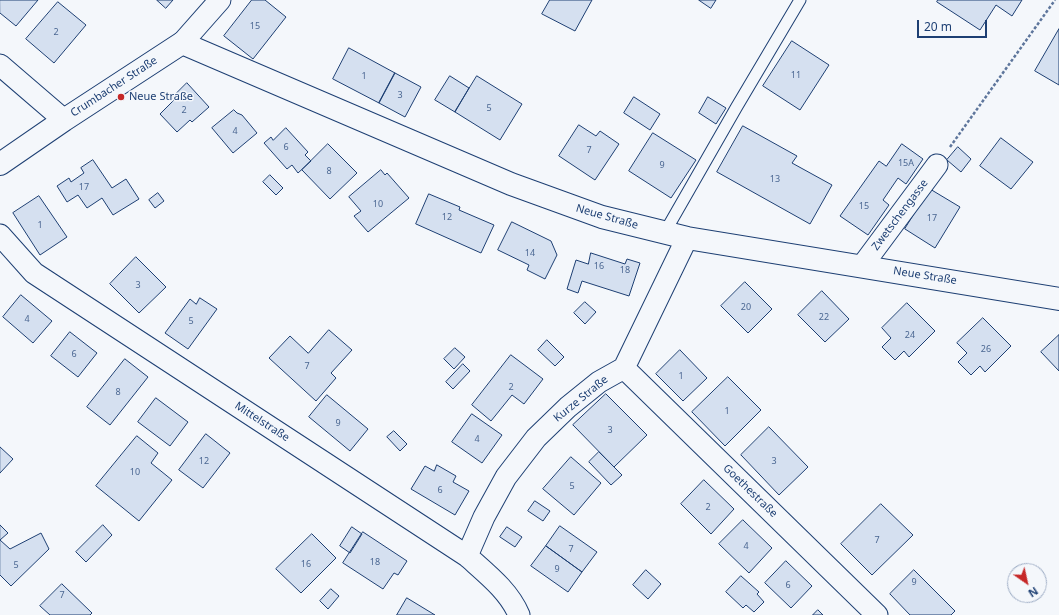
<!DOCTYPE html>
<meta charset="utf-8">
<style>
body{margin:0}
#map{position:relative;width:1059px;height:615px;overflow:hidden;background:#f4f7fb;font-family:"Noto Sans",sans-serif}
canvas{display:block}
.north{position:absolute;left:1007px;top:563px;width:40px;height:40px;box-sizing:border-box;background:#f4f7fb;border:1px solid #9eadc5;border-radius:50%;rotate:146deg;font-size:11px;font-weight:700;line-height:16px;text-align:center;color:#1d3f73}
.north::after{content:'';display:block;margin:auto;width:14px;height:18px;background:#c62828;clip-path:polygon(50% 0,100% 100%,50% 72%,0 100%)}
.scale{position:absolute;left:917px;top:20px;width:70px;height:18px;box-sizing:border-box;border:2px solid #1d3f73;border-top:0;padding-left:5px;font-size:12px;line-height:14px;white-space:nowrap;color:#1d3f73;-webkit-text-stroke:3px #f4f7fb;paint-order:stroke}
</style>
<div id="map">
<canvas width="1059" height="615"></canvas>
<div class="north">N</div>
<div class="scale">20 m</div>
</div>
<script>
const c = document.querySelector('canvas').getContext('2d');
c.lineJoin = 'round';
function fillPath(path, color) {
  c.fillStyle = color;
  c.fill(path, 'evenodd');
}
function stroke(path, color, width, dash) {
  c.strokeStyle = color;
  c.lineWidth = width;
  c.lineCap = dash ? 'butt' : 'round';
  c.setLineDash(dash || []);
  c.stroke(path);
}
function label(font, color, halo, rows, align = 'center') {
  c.font = font + ' "Noto Sans",sans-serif';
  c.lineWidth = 3;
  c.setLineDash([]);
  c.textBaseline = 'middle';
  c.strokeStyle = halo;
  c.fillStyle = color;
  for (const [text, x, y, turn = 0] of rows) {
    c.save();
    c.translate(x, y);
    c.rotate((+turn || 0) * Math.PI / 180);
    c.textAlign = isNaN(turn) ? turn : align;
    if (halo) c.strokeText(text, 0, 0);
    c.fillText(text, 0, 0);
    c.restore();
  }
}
const building = new Path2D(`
 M0,0H38L16,26L0,13Z
 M157,0H173L166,8Z
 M252,0H265L286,17L253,59L224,36Z
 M550,0H592L575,31L542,14Z
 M699,0H716L711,8Z
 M938,0H1022L1012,16L996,5L980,30L937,2Z
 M58,2L86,25L54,63L26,39Z
 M1059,29V85L1035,71Z
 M792,41L829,65L800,110L763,86Z
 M349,48L395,73L379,103L333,79Z
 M395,73L421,87L405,117L379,103Z
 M450,76L469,88L455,112L435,100Z
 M477,76L522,104L500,140L455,112Z
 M187,83L209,107L192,122L190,120L177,132L160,114L174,100L172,98Z
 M634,97L660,114L650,130L624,113Z
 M708,97L726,108L716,124L699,113Z
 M234,110L237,113L242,115L257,133L233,153L212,128Z
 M579,125L596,136L600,131L619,144L595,180L559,156Z
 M743,126L797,156L792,163L832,185L810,224L717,172Z
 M286,128L308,152L305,155L311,161L298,173L292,165L287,169L264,143L271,137L273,140Z
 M653,133L696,160L671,198L629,171Z
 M1001,138L1033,162L1011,189L980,166Z
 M328,144L357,173L330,199L302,170Z
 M902,144L923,159L906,184L898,178L883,200L889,205L868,235L840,216L879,161L886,166Z
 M958,147L971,159L961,172L947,160Z
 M93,160L112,188L126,179L139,199L113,215L102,198L87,208L78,195L67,202L57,186L69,178L71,182L84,173L81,168Z
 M381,170L385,175L387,173L409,198L368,232L354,216L361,211L349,197Z
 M270,175L283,188L276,195L263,182Z
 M930,189L960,207L935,248L905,229Z
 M158,193L164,201L155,208L149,200Z
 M429,194L460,207L459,210L494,225L481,253L416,224Z
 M39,196L67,237L40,255L13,213Z
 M512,222L551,241L557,255L545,279L527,270L529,265L498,250Z
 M591,253L625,264L627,259L640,263L629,296L582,281L578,293L567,289L576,260L588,264Z
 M136,257L166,287L139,313L110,284Z
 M745,282L772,309L748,333L721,306Z
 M822,291L849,319L825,342L798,315Z
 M21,295L52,321L33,343L3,317Z
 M200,298L217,309L188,349L165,333L190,299L196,304Z
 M585,302L596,312L585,324L574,313Z
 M907,303L935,331L909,357L904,351L895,360L882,347L891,338L882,328Z
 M983,318L1011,346L985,372L980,366L971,375L958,362L967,353L957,343Z
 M329,330L352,350L331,373L336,378L316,401L269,358L290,336L308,353Z
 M70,332L97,353L78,377L51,356Z
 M1059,335V371L1041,352Z
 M547,340L564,357L555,366L538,350Z
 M455,348L465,357L454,369L444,359Z
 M680,350L707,378L683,401L656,374Z
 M511,355L543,379L524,404L512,395L491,421L472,405Z
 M125,359L148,377L110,425L87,407Z
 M463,364L470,371L453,389L446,382Z
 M728,377L761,410L725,446L692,412Z
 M606,394L647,435L614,467L573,425Z
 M327,395L368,429L350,451L309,417Z
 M156,398L188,422L170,446L138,422Z
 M472,414L502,435L482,463L452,442Z
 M769,427L808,467L779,495L741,455Z
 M394,431L407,444L400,451L387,437Z
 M206,434L230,453L203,488L179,470Z
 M137,436L158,453L151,463L172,480L139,521L96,486Z
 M0,447L13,459L0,473Z
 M599,452L622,475L611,485L589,462Z
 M571,457L601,483L574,515L543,489Z
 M437,465L456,476L453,482L469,491L455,515L411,489L425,466L434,471Z
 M704,480L734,509L711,534L681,504Z
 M535,501L550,511L543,521L528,511Z
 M881,504L913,535L872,575L841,544Z
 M743,520L772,548L749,573L719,544Z
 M0,525L8,533L0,540L10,549L41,533L49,549L11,586L0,575Z
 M103,525L112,535L86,562L76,552Z
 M560,526L597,552L582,572L546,546Z
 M352,527L362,534L350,553L340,546Z
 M507,527L522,537L515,547L500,537Z
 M363,532L407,561L398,575L394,573L383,589L343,563Z
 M312,534L336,558L301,593L276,569Z
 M546,546L582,572L568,592L531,566Z
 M786,561L812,586L791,608L765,583Z
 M646,570L661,584L648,599L633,585Z
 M914,570L955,611L951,615H910L890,594Z
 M741,576L759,592L757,594L764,602L754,612L746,605L743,608L726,592Z
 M62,584L92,613L90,615H50L40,606Z
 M331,589L339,596L328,609L320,601Z
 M407,598L435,615H397Z
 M818,610L823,615H813Z`);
const path = new Path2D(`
 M950,147L1055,0`);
const lane = new Path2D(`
 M665,232L736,108L800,0`);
const street = new Path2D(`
 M182,43L220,0
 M0,65L64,120
 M0,235L34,273L467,556C487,574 509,591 519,615
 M862,266L937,165
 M624,368L877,615
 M467,556L484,517L506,477L536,438L568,407L599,382L624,368L687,238`);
const secondary = new Path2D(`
 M0,164L64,120L182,43L511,184L602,217L687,238L1059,299`);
const markers = [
 [121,97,4,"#c62828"]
];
const numberNames = [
 ["15",255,26],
 ["2",56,32],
 ["11",796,75],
 ["1",364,76],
 ["3",400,95],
 ["5",489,108],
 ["2",184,110],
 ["4",235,131],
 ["6",286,147],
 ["7",589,150],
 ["15A",906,163],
 ["9",662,165],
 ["8",329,171],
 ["13",775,179],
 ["17",84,187],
 ["10",378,204],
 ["15",864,206],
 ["12",447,217],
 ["17",932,218],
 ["1",40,225],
 ["14",530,253],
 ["16",599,266],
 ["18",625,270],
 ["3",138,285],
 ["20",746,307],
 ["22",824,317],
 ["4",27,319],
 ["5",191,321],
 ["24",910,335],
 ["26",986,349],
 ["6",74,354],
 ["7",307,366],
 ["1",681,376],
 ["2",511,387],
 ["8",118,392],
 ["1",727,411],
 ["9",338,423],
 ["3",610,430],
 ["4",477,439],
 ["12",204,461],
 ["3",774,461],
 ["10",135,472],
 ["5",572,486],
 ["6",440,490],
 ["2",708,507],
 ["7",877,540],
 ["4",746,546],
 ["7",571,549],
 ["18",375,562],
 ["16",306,564],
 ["5",16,565],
 ["9",557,569],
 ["9",914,582],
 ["6",788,585],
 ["7",62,595]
];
const streetNames = [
 ["Crumbacher Straße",114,87,-33],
 ["Zwetschengasse",900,215,-53],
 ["Neue Straße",607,217,16],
 ["Neue Straße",925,276,9],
 ["Kurze Straße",581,399,-39],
 ["Mittelstraße",262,422,33],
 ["Goethestraße",750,491,44]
];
const poiNames = [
 ["Neue Straße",129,97]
];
fillPath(building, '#d5e0f0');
stroke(building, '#1d3f73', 1);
stroke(lane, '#1d3f73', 13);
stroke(street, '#1d3f73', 23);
stroke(secondary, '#1d3f73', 24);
stroke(path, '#5e769c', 2.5, [3, 2]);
stroke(lane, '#f4f7fb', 11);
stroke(street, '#f4f7fb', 21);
stroke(secondary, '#f4f7fb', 22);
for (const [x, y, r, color] of markers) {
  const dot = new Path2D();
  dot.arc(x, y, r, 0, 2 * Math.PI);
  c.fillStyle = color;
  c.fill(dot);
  stroke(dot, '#f4f7fb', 1.5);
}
label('9px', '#4b6792', null, numberNames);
label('11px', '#1d3f73', '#f4f7fb', streetNames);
label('11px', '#1d3f73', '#f4f7fb', poiNames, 'left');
</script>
